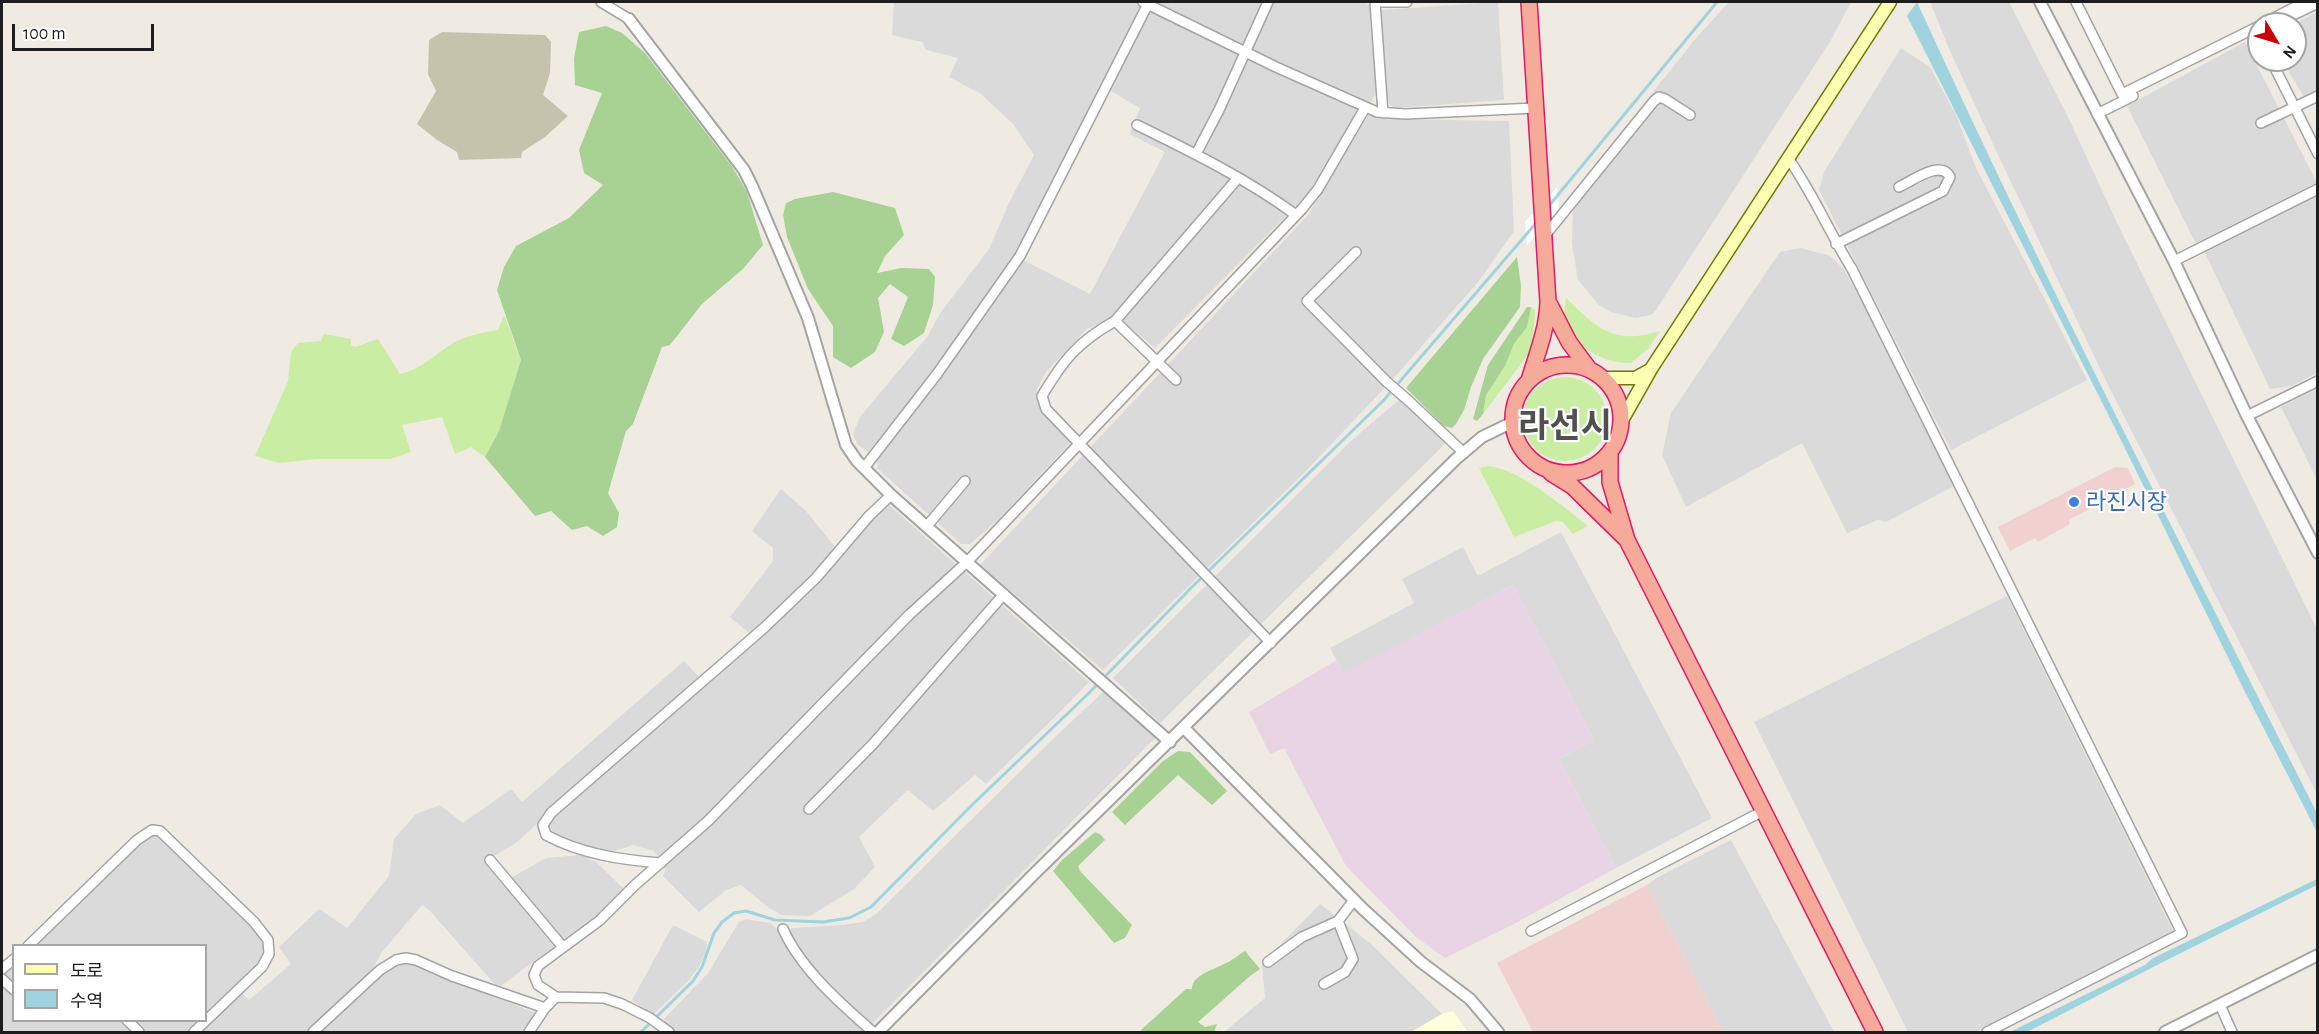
<!DOCTYPE html>
<meta charset="utf-8">
<style>
body{margin:0}
#map{position:relative;width:2319px;height:1034px;overflow:hidden;background:#efebe2;font-family:"Alegreya Sans","Noto Sans KR",sans-serif}
canvas{display:block}
.frame{position:absolute;inset:0;border:3px solid #1d1d1d;pointer-events:none}
.legend{position:absolute;left:12px;top:944px;width:195px;height:78px;box-sizing:border-box;background:#fff;border:2px solid #a5a5a5;margin:0;padding:8px 10px;list-style:none;font-size:18px;color:#1d1d1d}
.legend li{display:flex;align-items:center;gap:12px;height:30px}
.legend b{width:30px;border:2px solid #a5a5a5}
.north{position:absolute;left:2247px;top:12px;width:60px;height:60px;box-sizing:border-box;background:#fff;border:2px solid #a5a5a5;border-radius:50%;rotate:128deg;font-size:16px;font-weight:700;line-height:24px;text-align:center;color:#1d1d1d}
.north::after{content:'';display:block;margin:auto;width:21px;height:27px;background:#cb0005;clip-path:polygon(50% 0,100% 100%,50% 72%,0 100%)}
.scale{position:absolute;left:12px;top:24px;width:142px;height:27px;box-sizing:border-box;border:3px solid #1d1d1d;border-top:0;padding-left:8px;font-size:18px;line-height:21px;white-space:nowrap;color:#1d1d1d;-webkit-text-stroke:4px #fff;paint-order:stroke}
</style>
<div id="map">
<canvas width="2319" height="1034"></canvas>
<div class="frame"></div>
<ul class="legend">
<li><b style="height:8px;background:#fcfeb2"></b>도로</li>
<li><b style="height:16px;background:#a0d3e0"></b>수역</li>
</ul>
<div class="north">N</div>
<div class="scale">100 m</div>
</div>
<script>
const c = document.querySelector('canvas').getContext('2d');
c.lineJoin = 'round';
function fillPath(path, color) {
  c.fillStyle = color;
  c.fill(path, 'evenodd');
}
function stroke(path, color, width, dash) {
  c.strokeStyle = color;
  c.lineWidth = width;
  c.lineCap = dash ? 'butt' : 'round';
  c.setLineDash(dash || []);
  c.stroke(path);
}
function label(font, color, halo, rows, align = 'center') {
  c.font = font + ' "Alegreya Sans","Noto Sans KR",sans-serif';
  c.lineWidth = 4.5;
  c.setLineDash([]);
  c.textBaseline = 'middle';
  c.strokeStyle = halo;
  c.fillStyle = color;
  for (const [text, x, y, turn = 0] of rows) {
    c.save();
    c.translate(x, y);
    c.rotate((+turn || 0) * Math.PI / 180);
    c.textAlign = isNaN(turn) ? turn : align;
    if (halo) c.strokeText(text, 0, 0);
    c.fillText(text, 0, 0);
    c.restore();
  }
}
const residential = new Path2D(`
 M894,2H1143L1018,255L909,405L868,452L857,444L853,434L860,417L927,337L941,312L989,249L1009,203L1034,155L1013,124L981,94L949,77L958,58L926,50L922,42L892,35Z
 M1154,2H1363L1372,6L1370,24L1376,71L1375,94L1370,104L1363,102L1347,132L1306,196L1155,348L1116,316L1087,329L1046,372L1037,389L1039,406L1072,441L998,520L970,544H961L877,468V458L887,442L938,383L1023,260L1090,294L1165,152L1130,134L1140,108L1111,91Z
 M1498,2L1504,100L1394,108L1389,103L1383,62L1379,20L1382,10Z
 M1729,2H1851L1831,40L1656,310L1651,315L1635,318L1611,312L1599,305L1578,280L1572,244L1573,192L1697,37Z
 M1930,2H2009L2069,119L2118,225L2317,629V794L2107,383L1999,157L1950,51Z
 M2317,12V91L2304,97L2282,60H2295L2294,24Z
 M2245,42L2317,183L2252,218L2196,244L2127,106Z
 M1901,48L1930,67L1957,117L1976,168L2087,380L1951,450L1819,190L1824,172Z
 M1369,114L1391,119L1509,121L1514,231L1479,281L1393,379L1305,472L1103,670L980,565L1308,215Z
 M2317,194V373L2292,386L2270,389L2205,253L2206,249Z
 M1801,248L1830,256L1843,268L1866,309L1954,486L1886,522L1878,520L1847,533L1802,443L1686,507L1662,455L1671,413L1780,252Z
 M2317,388V480L2281,407Z
 M1400,399L1446,443L1160,723L1113,678L1352,440Z
 M781,489L805,510L837,549L817,575L749,633L730,617L773,561V548L752,531Z
 M889,505L1089,682L1059,713L986,784L975,775L933,811L908,790L859,837L875,867L854,889L810,916L782,915L769,908L741,885L726,890L699,912L663,876L666,868L654,851L633,845L608,853L561,840L549,827V821L556,813L820,581L869,522Z
 M1561,532L1712,818L1616,868L1559,759L1594,740L1513,585L1344,674L1330,648L1414,603L1402,579L1463,547L1478,576Z
 M2007,596L2174,933L1976,1032H1908L1754,722Z
 M684,661L699,677L517,842L494,856L485,858L558,943L498,988L430,911L422,905L382,952L368,977L306,1032H199L242,993L249,1000L291,964L279,947L319,909L347,928L389,876L394,839L416,814L440,805L463,823L511,789L522,802Z
 M1108,692L1155,738L869,1027L817,975L788,932L792,928L842,925L863,922L876,914L1054,738L1102,693Z
 M161,834L251,925L265,946V953L258,965L206,1016V946H33L125,857L149,838Z
 M1731,840L1834,1032H1723L1647,885L1656,878Z
 M580,855L596,862L624,889L615,902L561,941L509,879L546,858Z
 M1320,904L1370,943L1442,1014L1411,1032H1224L1265,998L1262,963Z
 M746,919L770,923L780,931L867,1029L863,1032H674L665,1026L664,1019L708,973L739,922Z
 M673,925L707,942L706,951L699,967L689,980L653,1015L632,1000Z
 M407,962L423,967L535,1013L523,1032H318L396,964Z
 M13,965L14,1020L201,1021L189,1032H2V974Z`);
const commercial = new Path2D(`
 M2115,467L2128,468L2135,484L2069,520L2070,524L2038,542L2035,538L2010,551L1998,527Z
 M1647,885L1723,1032H1533L1497,963Z`);
const industrial = new Path2D(`
 M1513,585L1594,740L1559,759L1616,868L1512,925L1445,958L1416,937L1346,866L1284,748L1270,754L1249,712L1337,660L1344,673Z`);
const education = new Path2D(`
 M1453,1011L1468,1032H1411L1442,1014Z`);
const construction = new Path2D(`
 M442,32L545,35L551,42L550,73L543,95L568,116L545,137L522,152L521,158L459,160L457,152L437,140L417,124L436,91L428,74L429,40Z`);
const grass = new Path2D(`
 M1566,298C1599,330 1614,345 1660,331L1648,349L1631,363C1597,364 1556,337 1566,298Z
 M1531,307L1535,310L1534,338L1530,352L1483,414L1486,395L1505,366L1514,344L1527,327Z
 M504,315L521,360L499,431L485,457L471,447L455,454L442,417L402,425L411,452L390,459H316L279,463L255,456L288,381L291,352L298,343L321,341L324,334L351,339V345L355,347L378,339L400,374C424,369 436,352 457,341C470,335 484,332 498,330Z
 M1523 419a42 42 0 1 1 84 0a42 42 0 1 1-84 0Z
 M1488,466C1520,469 1562,506 1588,526L1573,534L1563,522L1556,521L1514,537L1479,468Z`);
const forest = new Path2D(`
 M606,26L622,33L645,53L733,168L747,192L763,245L743,269L702,304L670,345L662,347L633,424L626,431L608,493L619,513L617,527L603,536L587,526L572,530L551,511L535,516L485,457L499,431L521,360L497,290L504,267L516,246L569,218L603,185L584,173L579,150L602,93L575,85L574,58L579,32Z
 M833,192L895,208L904,235L885,256L877,273L901,268L929,269L935,277L933,305L924,333L904,346L891,339L908,297L890,284L878,298L884,332L875,352L851,368L833,357V326L808,289L787,237L783,215L786,203L795,199Z
 M1517,257L1521,286L1520,307L1483,359L1471,387L1464,410L1456,424L1452,428L1444,426L1406,388Z
 M1527,307H1531L1527,327L1514,344L1505,366L1486,395L1483,414L1477,421L1473,419L1488,365Z
 M1178,751L1190,752L1227,791L1212,805L1178,775L1125,825L1112,812L1163,761Z
 M1095,832L1101,835L1105,840L1078,866L1080,871L1132,925L1125,938L1114,943L1053,871L1062,860Z
 M1245,951L1260,969L1250,976L1198,1022L1205,1027L1217,1024L1214,1032H1142L1141,1030L1186,989H1192C1192,975 1213,970 1224,964C1232,961 1238,955 1245,951Z`);
const water = new Path2D(`
 M1917,2C2042,276 2181,544 2317,813V832L2244,690L2114,426L1907,16Z
 M2317,879V885L2167,960L2027,1032H2004L2012,1031L2145,965L2153,958Z`);
const pier = new Path2D(`
 M1557,187L1559,209L1527,245L1525,222Z`);
const stream = new Path2D(`
 M1548,207L1717,2
 M641,1032L693,981L702,967L714,933L722,922L734,913L746,911L775,920L823,922L849,918L871,907L973,804L1088,694L1191,588L1383,401L1537,222`);
const minor = new Path2D(`
 M601,2L629,19
 M1143,2L1276,67L1377,112L1405,114L1535,108
 M1375,2L1383,113
 M1382,2H1407
 M2076,2L2122,94L2259,26
 M2293,15L2318,3
 M2262,24L2305,2
 M2271,60L2318,154
 M2097,114L2133,96
 M2261,123L2318,96
 M1137,125C1192,152 1247,179 1296,215
 M1196,154L1219,110L1268,2
 M1788,158C1813,193 1829,232 1852,269L2182,933L1987,1032
 M1543,238L1654,101L1659,97L1665,99L1690,115
 M1836,244L1943,191L1950,177C1941,159 1912,181 1899,187
 M1356,252L1307,301L1387,382L1410,402L1464,453
 M2174,261L2318,189
 M1115,321L1238,178
 M1176,380L1115,321C1078,342 1064,359 1042,396L1046,409L1271,643
 M2247,416L2318,381
 M864,468L937,374L1020,256L1149,2
 M927,526L965,481
 M809,809L873,744L1004,594
 M490,860L562,946
 M661,863C622,860 581,854 546,835L543,825L551,813L765,627L816,578L869,516L891,495
 M783,929C801,969 840,1003 873,1032
 M1531,931L1763,811
 M28,946L137,840L152,830L160,831L254,922L268,940L269,954L262,967L194,1032
 M1268,962L1302,937L1338,921L1354,900
 M2,969L14,959
 M2,979L14,990
 M1324,984L1345,972L1353,959L1338,921
 M2220,1005L2232,1032
 M127,1020L139,1032
 M313,1032L380,970L396,960L406,958L416,960L452,976L545,1008
 M529,1032L545,1008L556,997
 M669,1032L650,1018L622,1004L604,998L556,997L538,985L534,975L538,966L599,921L635,885L708,821L909,615L967,562L1302,209L1318,189L1365,108`);
const tertiary = new Path2D(`
 M2040,2L2174,261L2247,416L2318,553
 M629,19L744,170L752,186L808,318L846,445L857,461L891,495L1170,742
 M1184,728L1363,909L1421,962L1470,999L1498,1032
 M878,1032L1034,874L1456,459L1482,437L1513,422
 M2165,1032L2318,955`);
const secondary = new Path2D(`
 M1603,378H1635L1650,370
 M1621,422L1651,369L1890,2`);
const trunk = new Path2D(`
 M1529,2L1548,302C1547,330 1537,354 1529,380
 M1550,305L1569,342L1589,369
 M1513 419a54 54 0 1 1 108 0a54 54 0 1 1-108 0Z
 M1610,453V482L1627,540L1875,1032
 M1551,473L1572,486L1625,538`);
const markers = [
 [2074,502,6,"#3f7fe0"]
];
const shopNames = [
 ["라진시장",2086,502]
];
const townNames = [
 ["라선시",1565,427]
];
fillPath(residential, '#dbdada');
fillPath(commercial, '#f1d1d0');
fillPath(industrial, '#e9d4e5');
fillPath(education, '#fffedc');
fillPath(construction, '#c4c4ad');
fillPath(grass, '#caeda4');
fillPath(forest, '#a8d194');
fillPath(water, '#a0d3e0');
fillPath(pier, '#fff');
stroke(stream, '#a0d3e0', 3);
stroke(minor, '#a4a4a4', 12);
stroke(tertiary, '#a4a4a4', 14);
stroke(secondary, '#6f7900', 15);
stroke(trunk, '#e41864', 18);
stroke(minor, '#fff', 9);
stroke(tertiary, '#fff', 10);
stroke(secondary, '#fcfeb2', 12);
stroke(trunk, '#f6aa9a', 15);
for (const [x, y, r, color] of markers) {
  const dot = new Path2D();
  dot.arc(x, y, r, 0, 2 * Math.PI);
  c.fillStyle = color;
  c.fill(dot);
  stroke(dot, '#fff', 2);
}
label('22px', '#366cbe', '#fff', shopNames, 'left');
label('bold 34px', '#505050', '#fff', townNames);
</script>
